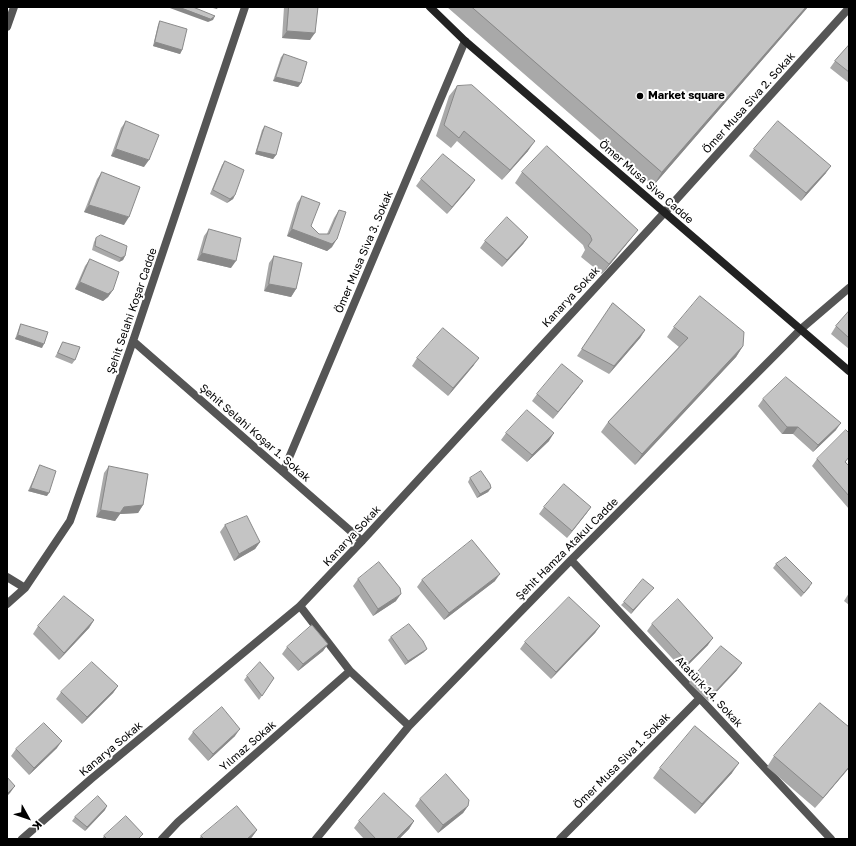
<!DOCTYPE html>
<meta charset="utf-8">
<style>
body{margin:0}
#map{position:relative;width:856px;height:846px;overflow:hidden;background:#fff;font-family:"Golos Text",sans-serif}
canvas{display:block}
.frame{position:absolute;inset:0;border:8px solid #000;pointer-events:none}
.north{position:absolute;left:8px;top:798px;width:40px;height:40px;-webkit-text-stroke:3px #fff;paint-order:stroke;rotate:130deg;font-size:11px;font-weight:700;line-height:16px;text-align:center;color:#000}
.north::after{content:'';display:block;margin:auto;width:14px;height:18px;background:#000;clip-path:polygon(50% 0,100% 100%,50% 72%,0 100%)}
</style>
<div id="map">
<canvas width="856" height="846"></canvas>
<div class="frame"></div>
<div class="north">K</div>
</div>
<script>
const c = document.querySelector('canvas').getContext('2d');
c.lineJoin = 'round';
function stroke(path, color, width, dash) {
  c.strokeStyle = color;
  c.lineWidth = width;
  c.lineCap = dash ? 'butt' : 'round';
  c.setLineDash(dash || []);
  c.stroke(path);
}
function fillPath(path, color) {
  c.fillStyle = color;
  c.fill(path, 'evenodd');
}
function label(font, color, halo, rows, align = 'center') {
  c.font = font + ' "Golos Text",sans-serif';
  c.lineWidth = 4;
  c.setLineDash([]);
  c.textBaseline = 'middle';
  c.strokeStyle = halo;
  c.fillStyle = color;
  for (const [text, x, y, turn = 0] of rows) {
    c.save();
    c.translate(x, y);
    c.rotate((+turn || 0) * Math.PI / 180);
    c.textAlign = isNaN(turn) ? turn : align;
    if (halo) c.strokeText(text, 0, 0);
    c.fillText(text, 0, 0);
    c.restore();
  }
}
const lane = new Path2D(`
 M665,212L849,8`);
const street = new Path2D(`
 M7,27L14,7
 M133,341L362,541
 M283,472L465,41
 M571,560L831,839
 M7,577L25,588
 M7,604L25,588L70,521L133,341L245,7
 M300,606L350,671L409,726
 M22,839L91,779L300,606L362,541L665,212
 M162,839L178,822L350,671
 M316,839L409,726L571,560L801,329L849,288
 M560,839L700,698`);
const secondary = new Path2D(`
 M430,7L465,41L849,371`);
const wall = new Path2D(`
 M284,7H318L310,40L282,38Z
 M447,7H808L653,186Z
 M160,21L182,50L180,54L153,46L158,25Z
 M849,45V83L830,68L835,61Z
 M284,54L301,83L298,87L273,81L281,57Z
 M457,86L528,151L502,180L457,141L451,148L436,136L449,96Z
 M126,121L144,167L111,156L121,128Z
 M265,126L276,155L273,159L255,154L262,130Z
 M754,149L826,173L801,201L749,156Z
 M225,161L235,195L233,199L227,203L210,194L222,165Z
 M102,172L124,225L84,212L97,179Z
 M522,172L630,240L602,274L581,257L585,250L583,245L515,183Z
 M421,179L470,187L447,214L416,186Z
 M302,196L311,226L319,234H327L334,218L339,210L332,247L327,251L287,236L297,203Z
 M209,229L231,268L197,260L204,236Z
 M528,237L523,244L502,267L480,248L485,241Z
 M96,238L125,256L123,260L119,262L92,250L94,242Z
 M274,256L296,289L291,297L264,291L269,263Z
 M90,259L113,290L108,297L103,301L75,289L85,266Z
 M613,303L645,330L640,338L609,374L577,356Z
 M849,311V349L831,334L836,326Z
 M21,324L42,348L15,339L19,328Z
 M674,327L743,346L736,357L635,465L601,432L608,422L679,347L667,337Z
 M63,342L75,360L72,364L55,357L61,346Z
 M417,358L474,365L448,396L412,366Z
 M583,381L578,388L553,419L532,401L537,394Z
 M763,399L836,430L813,452L793,434H782L758,406Z
 M506,433L549,441L527,462L501,440Z
 M817,459L846,462L849,466V509L812,466Z
 M40,465L47,496L28,491L38,469Z
 M109,466L143,505L138,513L120,514L115,521L96,517L104,473Z
 M470,478L491,488L488,492L477,498L468,482Z
 M544,507H591L586,514L567,538L539,514Z
 M225,525L260,542L255,549L234,561L220,532Z
 M776,564L810,587L801,597L773,568Z
 M358,579L396,601L373,616L353,586Z
 M422,580L495,581L444,620L417,587Z
 M651,591L631,614L621,605L624,602Z
 M849,593V605L844,601Z
 M94,620L89,628L59,660L33,634L38,626Z
 M652,624L708,645L683,670L647,631Z
 M600,626L595,633L551,679L520,649L525,642Z
 M391,637L424,652L405,665L388,640Z
 M328,644L323,651L298,671L282,654L287,647Z
 M737,670L708,701L689,683L694,676Z
 M247,676L274,678L259,700L244,680Z
 M118,686L113,693L82,724L56,699L61,692Z
 M193,732L235,736L208,761L188,739Z
 M57,748L29,775L11,756L16,749Z
 M774,756L849,768L815,808L767,767Z
 M660,768L732,773L695,814L653,778Z
 M420,799L468,806L463,813L438,833L415,806Z
 M105,810L85,831L72,821L75,817Z
 M359,821H414L409,829L399,839H364L354,828Z
 M257,830L252,837L250,839H199L201,836Z
 M104,836L140,839H102Z`);
const shadedWall = new Path2D(`
 M167,7H179L215,16L213,20L208,22Z
 M209,7H218L217,9Z
 M806,7H808L653,186L662,172Z
 M287,31L315,33L310,40L282,38Z
 M155,42L182,50L180,54L153,46Z
 M276,77L301,83L298,87L273,81Z
 M535,141L528,151L502,180L510,170Z
 M116,149L149,160L144,167L111,156Z
 M257,151L276,155L273,159L255,154Z
 M831,166L826,173L801,201L806,193Z
 M475,180L470,187L447,214L452,207Z
 M235,195L233,199L227,203L230,199Z
 M89,205L129,217L124,225L84,212Z
 M292,229L337,239L332,247L327,251L287,236Z
 M638,230L630,240L602,274L609,264Z
 M528,237L523,244L502,267L507,260Z
 M202,253L236,261L231,268L197,260Z
 M125,256L123,260L119,262L121,258Z
 M80,282L113,290L108,297L103,301L75,289Z
 M269,284L296,289L291,297L264,291Z
 M645,330L640,338L609,374L614,366Z
 M18,335L44,344L42,348L15,339Z
 M743,346L736,357L635,465L642,454Z
 M479,358L474,365L448,396L453,388Z
 M583,381L578,388L553,419L558,412Z
 M841,423L836,430L813,452L818,445Z
 M787,427H798L793,434H782Z
 M554,433L549,441L527,462L532,455Z
 M31,488L49,493L47,496L28,491Z
 M491,488L488,492L477,498L480,494Z
 M143,505L138,513L120,514L115,521L96,517L101,510Z
 M591,507L586,514L567,538L572,531Z
 M260,542L255,549L234,561L239,554Z
 M500,574L495,581L444,620L449,613Z
 M654,588L651,591L631,614L633,610Z
 M401,594L396,601L373,616L378,609Z
 M94,620L89,628L59,660L64,653Z
 M600,626L595,633L551,679L556,672Z
 M713,638L708,645L683,670L688,663Z
 M328,644L323,651L298,671L303,664Z
 M427,649L424,652L405,665L408,661Z
 M742,663L737,670L708,701L713,694Z
 M118,686L113,693L82,724L87,717Z
 M240,729L235,736L208,761L213,754Z
 M62,741L57,748L29,775L34,768Z
 M739,763L732,773L695,814L702,804Z
 M849,767V768L815,808L823,798Z
 M15,786L10,793L7,796V794Z
 M107,806L105,810L85,831L87,827Z
 M468,806L463,813L438,833L443,825Z
 M414,821L409,829L399,839H396Z
 M257,830L252,837L250,839H247Z`);
const building = new Path2D(`
 M179,7H193L215,16L211,19Z
 M289,7H318L315,33L287,31Z
 M472,7H806L662,172Z
 M160,21L187,29L182,50L155,42Z
 M849,45V72L835,61Z
 M284,54L307,62L301,83L276,77Z
 M472,85L535,141L510,170L464,131L459,138L444,125L457,86Z
 M126,121L159,135L149,160L116,149Z
 M778,121L831,166L806,193L754,149Z
 M265,126L282,133L276,155L257,151Z
 M547,146L638,230L609,264L588,246L592,240L590,235L522,172Z
 M443,154L475,180L452,207L421,179Z
 M225,161L244,170L235,195L230,199L213,190Z
 M102,172L140,187L129,217L89,205Z
 M302,196L320,203L311,226L319,234H329L339,210L346,212L337,239L332,244L292,229Z
 M507,217L528,237L507,260L485,241Z
 M209,229L241,238L236,261L202,253Z
 M101,235L127,246L125,256L121,258L95,246L96,238Z
 M274,256L302,263L296,289L269,284Z
 M90,259L119,272L113,290L108,294L80,282Z
 M700,296L744,332L743,346L642,454L608,422L688,338L674,327Z
 M613,303L645,330L614,366L582,349Z
 M849,311V338L836,326Z
 M21,324L48,332L44,344L18,335Z
 M443,328L479,358L453,388L417,358Z
 M63,342L80,347L75,360L58,353Z
 M562,364L583,381L558,412L537,394Z
 M786,377L841,423L818,445L798,427H787L763,399Z
 M527,410L554,433L532,455L506,433Z
 M846,430L849,433V457L845,462L849,466V496L817,459Z
 M40,465L56,471L49,493L31,488Z
 M109,466L148,474L143,505L124,507L120,513L101,510Z
 M481,471L490,484L491,488L480,494L470,478Z
 M564,484L591,507L572,531L544,507Z
 M247,516L260,542L239,554L225,525Z
 M472,540L500,574L449,613L422,580Z
 M786,557L812,583L804,593L776,564Z
 M379,562L400,588L401,594L378,609L358,579Z
 M643,579L654,588L633,610L624,602Z
 M64,596L94,620L64,653L38,626Z
 M569,597L600,626L556,672L525,642Z
 M678,599L713,638L688,663L652,624Z
 M409,624L423,641L427,649L408,661L391,637Z
 M312,625L328,644L303,664L287,647Z
 M721,646L742,663L713,694L694,676Z
 M92,662L118,686L87,717L61,692Z
 M260,662L274,678L262,696L247,676Z
 M820,703L849,727V767L823,798L774,756Z
 M222,707L240,729L213,754L193,732Z
 M44,723L62,741L34,768L16,749Z
 M695,726L739,763L702,804L660,768Z
 M446,774L469,800L468,806L443,825L420,799Z
 M7,777L15,786L7,794Z
 M384,793L414,821L396,839H376L359,821Z
 M98,796L107,806L87,827L75,817Z
 M237,806L257,830L247,839H204L201,836Z
 M126,816L143,834L138,839H107L104,836Z`);
const markers = [
 [640,96,4,"#000"]
];
const poiNames = [
 ["Market square",648,96]
];
const streetNames = [
 ["Ömer Musa Siva 2. Sokak",749,103,-48],
 ["Ömer Musa Siva Cadde",646,182,41],
 ["Ömer Musa Siva 3. Sokak",364,252,-67],
 ["Kanarya Sokak",571,297,-47],
 ["Şehit Selahi Koşar Cadde",132,311,-71],
 ["Şehit Selahi Koşar 1. Sokak",255,433,41],
 ["Kanarya Sokak",352,536,-47],
 ["Şehit Hamza Atakul Cadde",567,549,-45],
 ["Atatürk 14. Sokak",709,692,47],
 ["Yılmaz Sokak",248,746,-41],
 ["Kanarya Sokak",111,749,-40],
 ["Ömer Musa Siva 1. Sokak",622,761,-45]
];
stroke(lane, '#555', 8);
stroke(street, '#555', 8);
stroke(secondary, '#222', 8);
fillPath(wall, '#a9a9a9');
fillPath(shadedWall, '#898989');
fillPath(building, '#c4c4c4');
stroke(building, '#898989', 1);
for (const [x, y, r, color] of markers) {
  const dot = new Path2D();
  dot.arc(x, y, r, 0, 2 * Math.PI);
  c.fillStyle = color;
  c.fill(dot);
  stroke(dot, '#fff', 1.5);
}
label('bold 11px', '#000', '#fff', poiNames, 'left');
label('11px', '#000', '#fff', streetNames);
</script>
